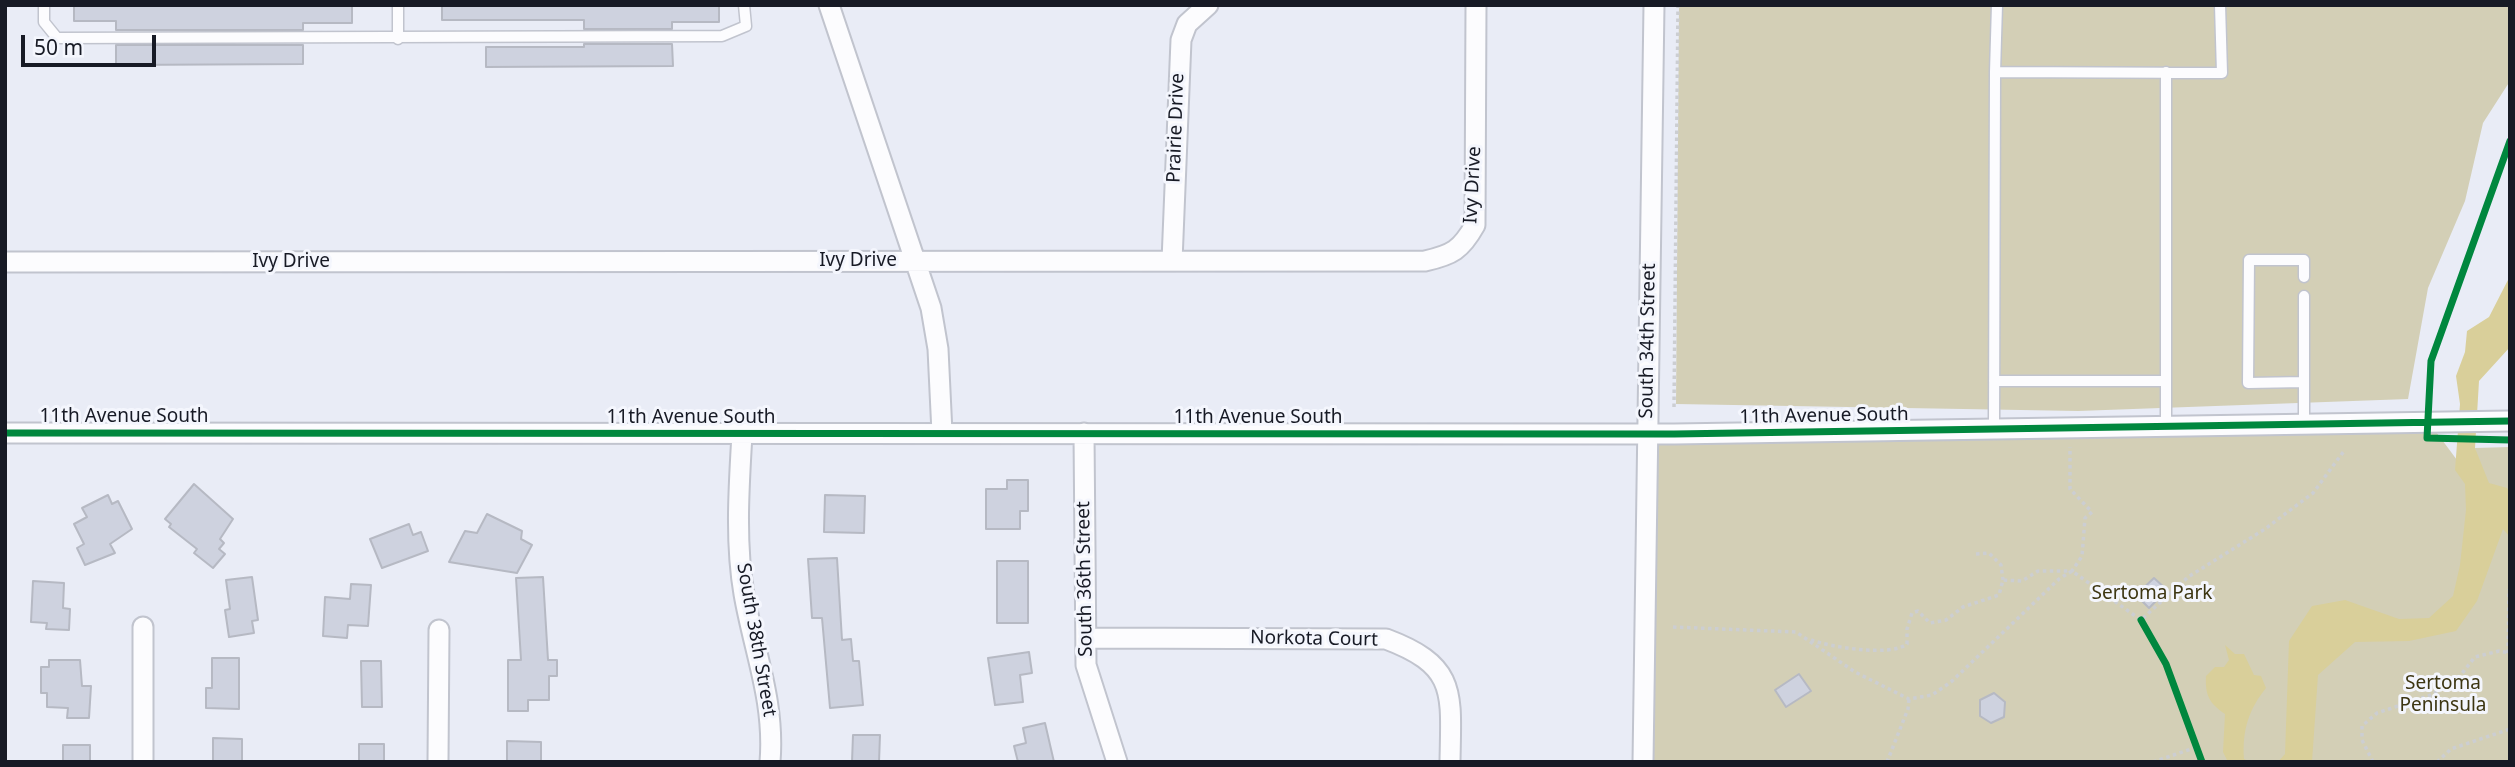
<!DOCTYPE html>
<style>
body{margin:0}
#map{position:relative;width:2515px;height:767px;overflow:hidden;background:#e9ecf6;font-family:"Noto Sans",sans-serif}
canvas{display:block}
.frame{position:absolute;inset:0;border:7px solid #171a25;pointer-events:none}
.scale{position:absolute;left:21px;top:35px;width:135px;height:32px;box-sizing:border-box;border:4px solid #171a25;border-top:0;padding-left:9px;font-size:21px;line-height:24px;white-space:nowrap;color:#171a25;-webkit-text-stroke:5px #f4f6fd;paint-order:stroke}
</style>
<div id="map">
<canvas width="2515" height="767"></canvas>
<div class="frame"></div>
<div class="scale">50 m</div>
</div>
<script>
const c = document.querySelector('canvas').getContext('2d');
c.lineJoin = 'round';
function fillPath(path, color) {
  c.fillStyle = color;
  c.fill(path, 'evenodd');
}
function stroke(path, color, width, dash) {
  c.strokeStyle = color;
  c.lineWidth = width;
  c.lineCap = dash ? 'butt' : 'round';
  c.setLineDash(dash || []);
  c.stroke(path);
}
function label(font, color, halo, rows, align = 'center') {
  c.font = font + ' "Noto Sans",sans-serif';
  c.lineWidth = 6;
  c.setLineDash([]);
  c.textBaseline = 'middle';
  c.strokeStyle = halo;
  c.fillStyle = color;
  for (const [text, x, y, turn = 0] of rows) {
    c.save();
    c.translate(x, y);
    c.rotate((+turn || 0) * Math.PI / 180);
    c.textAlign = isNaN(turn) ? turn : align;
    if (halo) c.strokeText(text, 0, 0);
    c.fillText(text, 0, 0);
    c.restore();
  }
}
const green = new Path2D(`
 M1679,5H2510V81L2483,123L2465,201L2428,288L2408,399L2078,411L1676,404Z
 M2428,421L2480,491L2475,448L2510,447V762H1648L1647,434Z`);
const water = new Path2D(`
 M2510,276V347L2479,381L2475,448L2489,483L2507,488L2510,493V537L2503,529L2477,601L2456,631L2409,641L2355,642L2318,675L2312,762H2278L2285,754L2289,641L2312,606L2345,600L2399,619L2429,618L2453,596L2460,565L2466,510L2465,484L2455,470L2460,404L2456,376L2465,352L2467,331L2489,317Z
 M2225,645L2235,654H2244L2254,675L2261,676L2266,688C2249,709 2242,730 2244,759L2250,762H2228L2223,752L2225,714C2209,703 2205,695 2206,676L2215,667H2224L2229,660Z`);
const building = new Path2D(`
 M74,5H352V23H303V30H116V21H74Z
 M442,5H719V22H672V29H584V20H442Z
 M584,44H672L673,66L486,67V47H584Z
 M116,45H303V64L116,65Z
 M1007,480H1028V511H1020V529H986V489H1007Z
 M194,484L233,519L220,539L224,543L219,549L225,554L213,568L194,553L197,549L169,527L171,524L165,519Z
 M108,495L112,504L118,501L132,529L110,544L115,553L85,565L77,548L84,544L74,524L87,517L82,508Z
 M825,495L865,496L864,533L824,532Z
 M487,514L522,531L521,539L532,545L517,573L449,562L465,531L477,533Z
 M409,524L413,535L421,532L428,551L382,568L370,539Z
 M837,558L842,640L851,639L853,661H859L863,705L830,708L822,618H812L808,559Z
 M997,561H1028V623H997Z
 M252,577L258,620L252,621L254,633L229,637L225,610L230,609L226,580Z
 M543,577L548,660H557V676H549V700H528V711H508V660H521L516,578Z
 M2154,578L2167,590L2149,608L2136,595Z
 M33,581L64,583L63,608L70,609L69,630L46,629L47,623L31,622Z
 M351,584L371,585L368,626L348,625L347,638L323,636L325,597L350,599Z
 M1029,652L1032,673L1020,675L1023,702L995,705L988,658Z
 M212,658H239V709L206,708V688H212Z
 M49,660H80L82,686H91L89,718H67L68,708L47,707V693H41V667H49Z
 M361,661H381L382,707H362Z
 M1799,674L1811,691L1786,707L1775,690Z
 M1994,693L2005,702L2004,717L1991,723L1980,716V700Z
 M1045,723L1054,762H1018L1014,746L1026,743L1023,728Z
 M853,735H880L879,762H852Z
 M213,738L242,739V762H213Z
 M507,741L541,742V762H507Z
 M359,744H384V762H359Z
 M63,745H90V762H63Z`);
const path = new Path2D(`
 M1674,407L1678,5
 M1976,554L1989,553L2001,565L2003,580
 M1673,627L1796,632L1855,672L1909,699L1932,695L1951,682L2059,579L2072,571L2141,620L2188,577L2265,529L2313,493L2344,451
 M1811,640C1831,647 1890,657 1907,644V629L1912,613L1918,611L1930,623L1946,620L1963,607L1999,595L2003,580L2022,581L2038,571H2072L2082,556L2085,518L2092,512L2070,489V447
 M2508,653L2509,589
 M1887,762L1908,709L1909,699
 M2153,762L2197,747
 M2373,762L2362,740V726L2377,713L2431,695L2459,677L2475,657L2499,651L2510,653
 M2437,762L2451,749L2510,729`);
const lane = new Path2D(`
 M44,5V22L57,38L722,36L746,26L744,5
 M398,39V5
 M1995,72L1997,5
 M2304,296V423
 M1994,381H2166
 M2304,382L2248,383L2249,260H2304V277
 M2166,425V72
 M1994,428L1995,72L2222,73L2220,5`);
const street = new Path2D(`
 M829,5L931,308L938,349L942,433
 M1172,261L1181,40L1187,24L1208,5
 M5,262L1425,261C1452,255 1461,250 1475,225L1476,5
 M5,433L1674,434L2510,421
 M1084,433L1086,665L1117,762
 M742,434C739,486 735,542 744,594C754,652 775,701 770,762
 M143,627V762
 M1086,638L1386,639C1458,666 1451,693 1450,762
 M438,762L439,630
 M1643,762L1654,5`);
const cycleway = new Path2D(`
 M2510,141L2431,361L2427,438L2510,440
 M5,433L1674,434L2510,421
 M2141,620L2166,664L2202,762`);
const streetNames = [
 ["Prairie Drive",1176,128,-88],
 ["Ivy Drive",1473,185,-87],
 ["Ivy Drive",858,261],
 ["Ivy Drive",291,262],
 ["South 34th Street",1648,341,-89],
 ["11th Avenue South",1824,416,-1],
 ["11th Avenue South",124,417],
 ["11th Avenue South",691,418],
 ["11th Avenue South",1258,418],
 ["South 36th Street",1085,579,-91],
 ["Norkota Court",1314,639,1],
 ["South 38th Street",756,640,80]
];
const parkNames = [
 ["Sertoma Park",2152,594],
 ["Sertoma",2443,684],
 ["Peninsula",2443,706]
];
fillPath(green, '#d3cfb6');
fillPath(water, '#d9cf9a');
fillPath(building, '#ced2df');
stroke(building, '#b6b9c3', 2);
stroke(lane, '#c1c4ce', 13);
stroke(street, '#c1c4ce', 23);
stroke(path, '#ccced2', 3.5, [3.5, 3.5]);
stroke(lane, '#fcfcfe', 10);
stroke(street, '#fcfcfe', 19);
stroke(cycleway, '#00873e', 7);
label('19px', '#171a25', '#f4f6fd', streetNames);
label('19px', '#3d3612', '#f4f6fd', parkNames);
</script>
